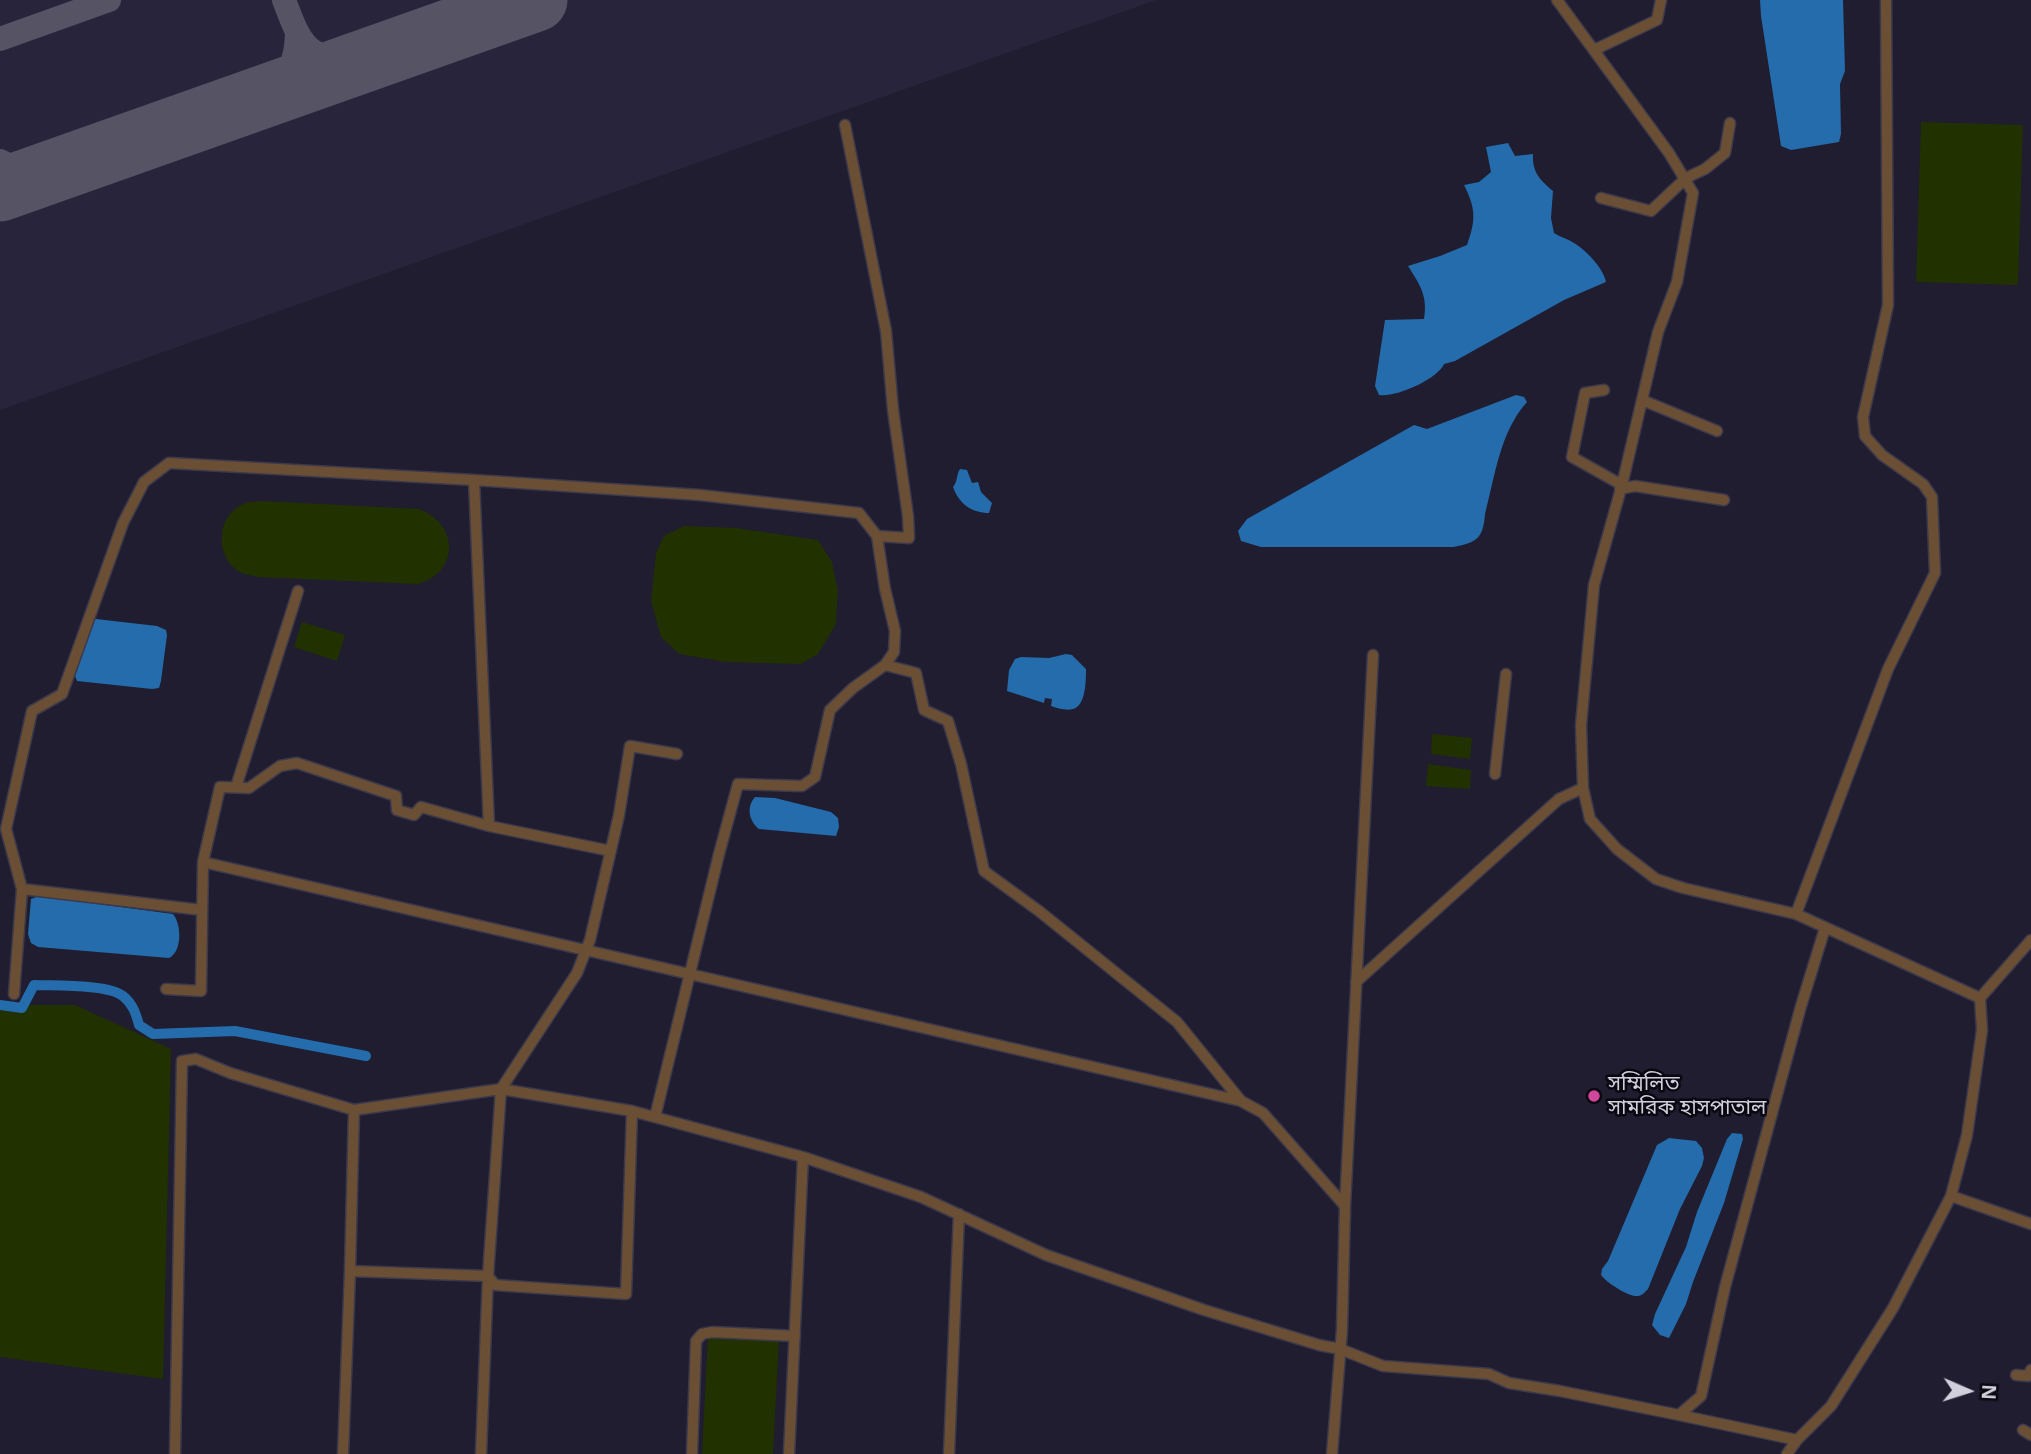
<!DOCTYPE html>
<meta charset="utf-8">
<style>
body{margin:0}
#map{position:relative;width:2031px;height:1454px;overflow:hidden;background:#1f1d2f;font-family:"Open Sans",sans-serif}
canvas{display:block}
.north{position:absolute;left:1933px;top:1356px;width:70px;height:70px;-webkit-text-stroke:5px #090810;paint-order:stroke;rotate:93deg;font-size:19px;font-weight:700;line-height:28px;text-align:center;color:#d1cfdc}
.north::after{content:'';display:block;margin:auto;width:24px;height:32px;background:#d1cfdc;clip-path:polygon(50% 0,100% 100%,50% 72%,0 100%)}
</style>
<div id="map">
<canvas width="2031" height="1454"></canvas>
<div class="north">N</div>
</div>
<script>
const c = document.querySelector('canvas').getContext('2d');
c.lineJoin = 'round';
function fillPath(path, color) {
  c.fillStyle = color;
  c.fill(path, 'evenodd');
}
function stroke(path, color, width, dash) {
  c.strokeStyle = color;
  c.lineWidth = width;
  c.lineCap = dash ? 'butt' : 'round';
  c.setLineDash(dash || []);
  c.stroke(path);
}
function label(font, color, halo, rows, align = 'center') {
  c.font = font + ' "Open Sans","Noto Sans Bengali",sans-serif';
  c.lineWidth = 5;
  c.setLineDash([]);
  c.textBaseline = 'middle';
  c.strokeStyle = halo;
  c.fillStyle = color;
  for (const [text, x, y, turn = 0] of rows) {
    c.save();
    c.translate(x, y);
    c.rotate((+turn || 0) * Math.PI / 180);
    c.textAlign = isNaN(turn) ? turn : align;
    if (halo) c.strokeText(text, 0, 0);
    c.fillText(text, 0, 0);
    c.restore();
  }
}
const built = new Path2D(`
 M0,0H1156L0,410Z`);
const green = new Path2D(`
 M1921,122L2023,125L2018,285L1916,282Z
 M262,501L419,509C459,524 460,572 418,584L258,577C249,575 240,574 233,567C214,548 219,512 246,503C251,501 257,502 262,501Z
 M684,526L736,528L818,540L832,562L838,591L836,624L818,654L801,664L726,662L679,654L661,637L651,601L656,553L664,536Z
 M302,622L345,635L337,661L294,647Z
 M1432,734L1472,738L1470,759L1431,754Z
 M1428,764L1471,770L1470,789L1426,786Z
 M0,1005H75L171,1049L163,1379L0,1357Z
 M708,1336L779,1339L773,1454H702Z`);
const water = new Path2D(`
 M1760,0H1843L1845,71L1840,84L1841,134L1839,142L1791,150L1781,146L1761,16Z
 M1508,143L1515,156L1533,154C1532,172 1540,180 1553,191L1551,218L1554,233C1560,237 1568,239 1574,243C1586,250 1604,269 1606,282L1564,300L1455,361L1444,364C1438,379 1395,398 1379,395L1375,386L1385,320L1424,319C1428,296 1420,285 1408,266L1440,256L1467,245C1476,220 1476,209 1464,185L1479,182L1491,172L1486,147Z
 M1516,395L1524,397L1527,402C1500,432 1495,476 1485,514C1483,539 1477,542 1454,547H1261L1241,541L1238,531L1247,519L1414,425L1427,429Z
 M960,469L967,470L972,483L978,482L981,492L992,503L989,513C972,513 959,504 953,487C958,481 956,475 960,469Z
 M96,619L157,626L166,630L167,635L161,681L159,688L152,689L77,681L75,676L92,620Z
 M1066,654L1072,655L1086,669C1086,680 1086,706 1073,709C1066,711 1057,708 1051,706L1052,699L1045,698L1044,703L1007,691L1009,670L1015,659L1021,657L1049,658Z
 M755,797L775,798L831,812L838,818L839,827L836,836L759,829C749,821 746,807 755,797Z
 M39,896L173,914C182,925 182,952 169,958L38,947L31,943L28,934L31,899Z
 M1732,1133L1742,1134L1743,1139L1724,1203L1693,1282L1686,1304L1669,1338L1660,1335L1652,1325L1655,1314L1686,1247L1697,1212L1727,1139Z
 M1669,1138L1696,1141L1702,1148L1704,1158L1702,1166L1680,1209L1648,1289C1645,1292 1642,1296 1638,1296C1628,1297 1606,1282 1601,1275L1602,1269L1608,1261L1657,1145Z`);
const canal = new Path2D(`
 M0,1005L22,1008L34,985C55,986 108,984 123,996C133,1004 136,1014 139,1025L153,1034L235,1031L366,1056`);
const taxiway = new Path2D(`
 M284,0C302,48 306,57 359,63
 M0,39L109,0
 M267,95C288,75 296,65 297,34
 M0,161L10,166L48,173`);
const runway = new Path2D(`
 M0,190L536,0`);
const minor = new Path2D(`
 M1557,0L1669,153L1693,193L1677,282L1658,332L1622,485L1594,585L1581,725L1583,788L1590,819L1617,849L1656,879L1683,888L1796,914L1980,998L1982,1030L1967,1135L1951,1196L1893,1308L1831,1406L1797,1440L1787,1454
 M1594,50L1657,20L1661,0
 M845,125L886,331L893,410L908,516L909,538L877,536L885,589L895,631L894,652L885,665L916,673L924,710L948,721L961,764L984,871L1039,911L1177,1022L1241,1101L1263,1113L1345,1206
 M1601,198L1651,211L1686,178L1705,169L1725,153L1730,123
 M1604,390L1585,393L1572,457L1622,485
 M1642,400L1717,431
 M474,480L700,495L859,513L877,536
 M1620,489L1635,486L1724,500
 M1495,774L1506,674
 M236,787L298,591
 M203,862L1241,1101
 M202,910L22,889L6,829L32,711L62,694L123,523L144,482L169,463L474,480L489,826L611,851
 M1796,914L1888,669L1935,573L1932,497L1923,484L1882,455L1865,436L1863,417L1888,305L1886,0
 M1356,982L1559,799L1583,788
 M166,989L201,991L203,862L220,787L249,788L280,766L297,763L396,796L397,810L414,815L421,807L489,826
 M14,994L22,889
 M1980,998L2031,940
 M632,1111L626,1294L495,1285L488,1276L501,1089L577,973L590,940L619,815L630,746L677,754
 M655,1117L719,854L738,784L802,786L815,777L830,710L853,688L885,665
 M1951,1196L2031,1224
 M350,1271L354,1110
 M2016,1375L2028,1376L2031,1370
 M2023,1430L2031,1435
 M1797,1440L1679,1415L1701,1396L1725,1287L1801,1006L1825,928
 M175,1454L182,1061L196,1059L230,1073L354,1110L501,1089L632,1111L803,1157L921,1197L1046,1255L1204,1310L1319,1345L1340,1349L1383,1366L1489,1374L1509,1383L1560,1391L1679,1415
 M343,1454L350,1271L488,1276L481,1454
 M692,1454L696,1341L702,1334L712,1332L795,1336
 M789,1454L803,1157
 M949,1454L959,1214
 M1332,1454L1342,1330L1345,1206L1373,655`);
const markers = [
 [1594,1096,7,"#d1479c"]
];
const poiNames = [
 ["সম্মিলিত",1608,1084],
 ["সামরিক হাসপাতাল",1608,1108]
];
fillPath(built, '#28243c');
fillPath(green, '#223100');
fillPath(water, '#246cac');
stroke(canal, '#246cac', 10);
stroke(taxiway, '#565464', 24);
stroke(runway, '#565464', 63);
stroke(minor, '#3b394b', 13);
stroke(minor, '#6b4f34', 10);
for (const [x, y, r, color] of markers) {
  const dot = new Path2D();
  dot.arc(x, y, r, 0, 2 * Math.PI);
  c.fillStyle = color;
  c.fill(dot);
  stroke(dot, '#090810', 2.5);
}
label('21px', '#d1cfdc', '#090810', poiNames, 'left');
</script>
